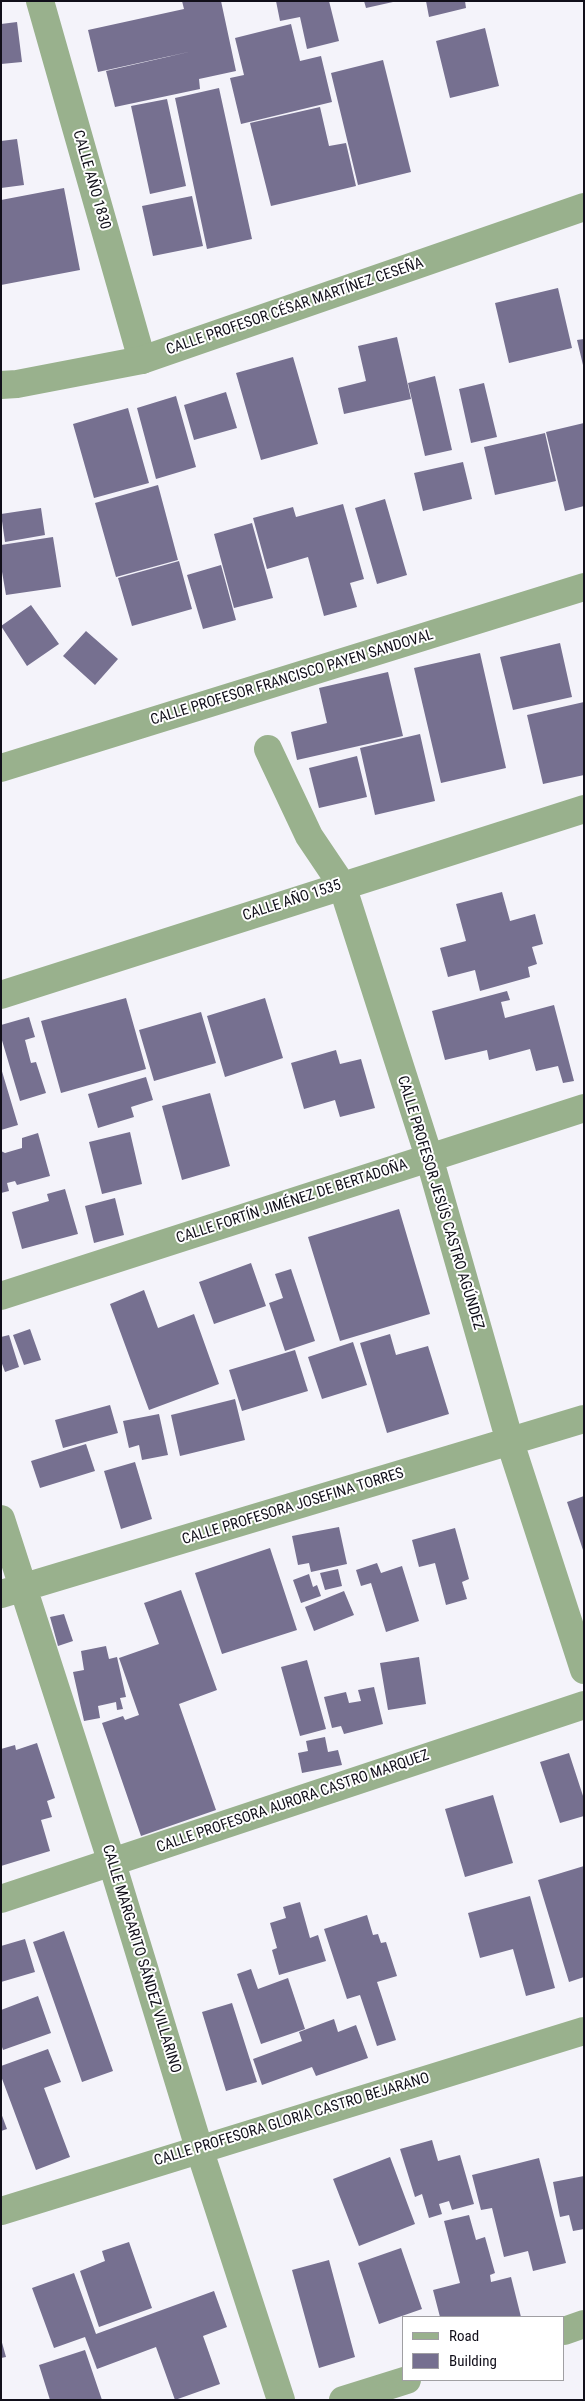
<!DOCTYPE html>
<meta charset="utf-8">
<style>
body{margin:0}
#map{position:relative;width:585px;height:2401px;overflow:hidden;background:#f4f3fa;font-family:"Roboto Condensed",sans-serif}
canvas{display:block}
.frame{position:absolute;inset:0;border:2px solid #110f1a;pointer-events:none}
.legend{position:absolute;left:402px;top:2316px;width:162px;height:65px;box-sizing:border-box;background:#fff;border:1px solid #a09fa3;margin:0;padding:6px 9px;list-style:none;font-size:15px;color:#110f1a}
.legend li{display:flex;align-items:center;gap:10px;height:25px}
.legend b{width:25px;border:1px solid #a09fa3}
</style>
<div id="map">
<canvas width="585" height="2401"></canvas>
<div class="frame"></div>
<ul class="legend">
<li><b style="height:6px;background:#99b18d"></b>Road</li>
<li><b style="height:14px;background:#767090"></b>Building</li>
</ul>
</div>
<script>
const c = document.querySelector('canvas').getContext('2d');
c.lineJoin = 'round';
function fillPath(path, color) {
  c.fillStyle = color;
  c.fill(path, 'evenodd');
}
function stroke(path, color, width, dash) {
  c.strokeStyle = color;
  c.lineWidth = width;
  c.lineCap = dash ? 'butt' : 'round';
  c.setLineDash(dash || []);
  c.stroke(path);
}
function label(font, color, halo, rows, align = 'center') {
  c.font = font + ' "Roboto Condensed",sans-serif';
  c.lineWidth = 4;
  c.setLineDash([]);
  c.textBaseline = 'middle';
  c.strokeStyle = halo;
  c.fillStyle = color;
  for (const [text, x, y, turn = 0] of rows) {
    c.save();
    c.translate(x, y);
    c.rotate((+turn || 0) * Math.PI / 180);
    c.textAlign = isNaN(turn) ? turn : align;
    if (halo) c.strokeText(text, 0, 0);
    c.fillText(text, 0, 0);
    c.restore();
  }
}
const building = new Path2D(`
 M182,1H221L236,71L199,79L200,89L115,107L106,71L193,51L98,72L88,30L184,9Z
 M276,1H329L339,41L307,49L300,17L280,21Z
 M364,1H393V2L366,8Z
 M426,1H465L466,8L429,17Z
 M17,22L22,62L1,64V24Z
 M291,24L300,61L321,56L332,102L241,124L230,78L244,75L235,38Z
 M485,28L499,86L450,98L436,41Z
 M383,60L411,172L358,185L331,73Z
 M219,88L252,239L207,249L175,98Z
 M167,99L186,186L150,194L131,106Z
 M320,107L329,146L346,143L356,186L271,206L250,123Z
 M17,139L24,185L1,188V141Z
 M64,188L80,270L1,285V200Z
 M192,196L203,246L153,256L142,206Z
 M558,288L572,348L509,363L495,303Z
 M397,337L411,399L344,414L338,388L366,381L358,346Z
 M584,339V365H583L577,340Z
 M293,357L318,444L261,460L236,373Z
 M435,376L452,450L425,456L408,383Z
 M484,383L497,437L471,443L459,389Z
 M226,392L237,428L194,440L184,405Z
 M176,396L196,467L156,479L137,408Z
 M128,408L149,483L94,498L73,424Z
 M584,423V506L565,511L546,432Z
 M545,433L556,481L495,495L484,447Z
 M463,462L472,499L423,511L414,473Z
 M158,485L178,560L116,577L95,503Z
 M385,499L407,575L377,584L355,508Z
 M343,504L364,579L350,583L357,607L324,616L308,557L267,569L253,518L293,507L296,517Z
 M41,508L45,535L5,542L1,514Z
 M252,523L273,598L234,608L214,534Z
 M53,537L61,587L6,595L1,566V545Z
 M179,561L192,609L132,626L118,578Z
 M221,565L236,620L203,629L187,575Z
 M31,605L59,644L27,666L1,626Z
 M86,631L118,659L95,685L63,656Z
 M560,643L572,697L513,710L500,657Z
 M480,653L506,768L441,783L414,668Z
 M388,672L403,736L297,760L291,732L327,723L319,688Z
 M584,702V775L543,784L527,715Z
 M420,734L435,801L375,815L360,748Z
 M357,756L367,797L319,808L309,768Z
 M502,892L510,921L535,914L543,944L532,947L537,964L528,967L530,977L480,991L475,970L448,977L440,948L466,941L456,904Z
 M507,991L510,1000L501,1002L505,1018L554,1005L574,1081L563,1083L558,1066L536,1071L530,1049L489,1060L487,1050L445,1060L432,1011Z
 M126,998L146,1069L61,1093L41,1021Z
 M265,998L283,1058L225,1077L207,1016Z
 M201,1012L216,1063L154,1081L139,1030Z
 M29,1017L35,1037L25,1040L31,1063L36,1062L46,1093L20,1101L1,1037V1025Z
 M336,1050L340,1064L361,1059L375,1108L340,1117L335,1100L304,1109L291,1063Z
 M1,1068L18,1125L1,1130Z
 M146,1077L153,1100L131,1107L134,1117L98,1128L88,1094Z
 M210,1093L230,1166L182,1180L162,1106Z
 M130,1132L142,1184L102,1194L89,1142Z
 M38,1133L50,1176L17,1185L15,1181L7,1183L9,1191L1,1193V1151L5,1153L22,1148V1138Z
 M65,1189L78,1234L22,1249L12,1212L49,1201L47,1194Z
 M115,1198L124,1235L94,1243L85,1206Z
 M399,1209L430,1314L340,1341L308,1237Z
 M251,1263L266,1306L214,1324L199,1282Z
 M291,1269L315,1341L285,1351L269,1303L283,1298L275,1274Z
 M144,1290L158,1328L194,1314L219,1384L149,1410L110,1304Z
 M30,1329L41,1360L24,1365L13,1335Z
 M390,1334L396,1355L428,1346L449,1414L387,1433L360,1343Z
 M9,1335L19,1367L5,1372L1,1361V1337Z
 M353,1342L367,1385L322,1399L308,1357Z
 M295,1350L308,1391L242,1411L229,1370Z
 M235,1399L245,1440L180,1456L171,1415Z
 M110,1405L118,1433L63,1448L55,1420Z
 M159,1414L168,1455L142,1460L139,1445L129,1448L123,1421Z
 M86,1444L95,1471L40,1488L31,1461Z
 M135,1462L152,1519L121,1529L104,1471Z
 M584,1496V1550H583L567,1502Z
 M339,1527L347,1564L311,1572L309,1563L298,1565L292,1536Z
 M455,1528L469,1579L462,1582L467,1599L446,1605L435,1563L419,1567L412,1540Z
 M270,1548L297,1630L222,1654L195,1573Z
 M377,1563L381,1573L402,1566L419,1621L386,1632L371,1583L361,1586L356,1570Z
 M338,1569L342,1586L325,1590L320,1573Z
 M309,1574L313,1587L317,1585L321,1596L301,1603L293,1580Z
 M181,1590L217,1690L179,1704L216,1810L141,1836L102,1723L123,1716L125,1720L139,1715L119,1658L159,1644L144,1603Z
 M344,1591L354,1615L314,1631L305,1607Z
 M64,1614L73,1641L58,1646L50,1617Z
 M106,1646L109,1659L117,1657L126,1697L120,1698L123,1709L117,1710L116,1702L98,1706L100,1718L84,1721L73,1672L84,1670L81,1651Z
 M419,1657L426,1704L388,1710L380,1663Z
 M307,1660L326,1729L300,1736L281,1667Z
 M374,1687L383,1724L344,1734L341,1726L332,1728L324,1697L346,1692L349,1703L361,1701L358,1690Z
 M325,1737L328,1752L338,1750L342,1765L302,1773L298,1753L308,1751L306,1741Z
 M37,1743L55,1798L47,1801L52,1817L41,1820L50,1851L1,1866V1749L15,1745L16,1750Z
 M569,1753L584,1799V1816L560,1823L540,1762Z
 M493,1795L513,1863L465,1877L445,1809Z
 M584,1866V1977L569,1982L538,1880Z
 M530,1896L555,1988L526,1996L513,1949L480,1958L468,1913Z
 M300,1902L310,1938L318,1935L326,1961L279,1975L272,1950L277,1948L270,1923L286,1918L283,1907Z
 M367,1915L373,1935L378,1934L381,1943L386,1942L397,1976L377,1982L396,2040L377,2046L360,1995L347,1999L324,1929Z
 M64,1931L113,2071L82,2082L33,1942Z
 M25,1939L35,1972L1,1982V1946Z
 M251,1969L258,1989L288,1978L305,2029L261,2044L237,1974Z
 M38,1996L51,2033L3,2050L1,2044V2010Z
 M232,2003L257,2082L226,2091L202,2012Z
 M334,2019L338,2032L356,2025L368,2058L316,2076L312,2067L262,2085L253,2059L302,2041L299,2032Z
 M48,2049L61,2082L44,2088L70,2157L36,2170L1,2076V2066Z
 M1,2113L7,2129L1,2131Z
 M432,2140L438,2161L460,2155L474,2204L452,2210L449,2201L439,2204L442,2214L429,2218L422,2194L415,2197L400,2149Z
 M390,2157L415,2224L359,2246L333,2179Z
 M539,2158L566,2263L533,2271L528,2251L504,2257L492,2208L481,2210L472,2175Z
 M584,2176V2229L573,2231L569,2215L560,2217L553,2182Z
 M469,2215L476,2240L485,2237L495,2273L490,2275L491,2282L511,2277L521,2317H440L433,2290L460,2283L444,2221Z
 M129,2242L152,2308L99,2327L80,2271L105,2261L102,2251Z
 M401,2248L422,2309L379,2324L358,2263Z
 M329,2260L355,2357L319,2368L292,2270Z
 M74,2273L96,2334L214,2291L227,2327L203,2336L220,2384L175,2400L156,2347L97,2369L85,2337L54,2348L32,2288Z
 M1,2339L6,2357L1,2358Z
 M85,2350L102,2400H50L39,2365Z`);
const minor = new Path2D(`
 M40,1L142,360
 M268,749L309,836L342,885L429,1157L510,1442L584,1670
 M1,768L584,587
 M1,995L584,809
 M1,1296L584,1108
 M1,1519L112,1863L199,2148L281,2400
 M1,1594L584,1419
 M1,1899L584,1705
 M1,2211L584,2031
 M564,2331L584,2324
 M343,2400L407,2380`);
const tertiary = new Path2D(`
 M1,385L17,384L142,360L584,207`);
const streetNames = [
 ["CALLE AÑO 1830",91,180,74],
 ["CALLE PROFESOR CÉSAR MARTÍNEZ CESEÑA",295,307,-19],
 ["CALLE PROFESOR FRANCISCO PAYEN SANDOVAL",292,678,-17],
 ["CALLE AÑO 1535",292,901,-18],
 ["CALLE FORTÍN JIMÉNEZ DE BERTADOÑA",292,1202,-18],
 ["CALLE PROFESOR JESÚS CASTRO AGÚNDEZ",440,1203,73],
 ["CALLE PROFESORA JOSEFINA TORRES",293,1507,-17],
 ["CALLE PROFESORA AURORA CASTRO MARQUEZ",293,1802,-19],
 ["CALLE MARGARITO SÁNDEZ VILLARINO",141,1959,73],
 ["CALLE PROFESORA GLORIA CASTRO BEJARANO",292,2120,-17]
];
fillPath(building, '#767090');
stroke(minor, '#99b18d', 28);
stroke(tertiary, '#99b18d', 28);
label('15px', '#110f1a', '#fff', streetNames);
</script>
